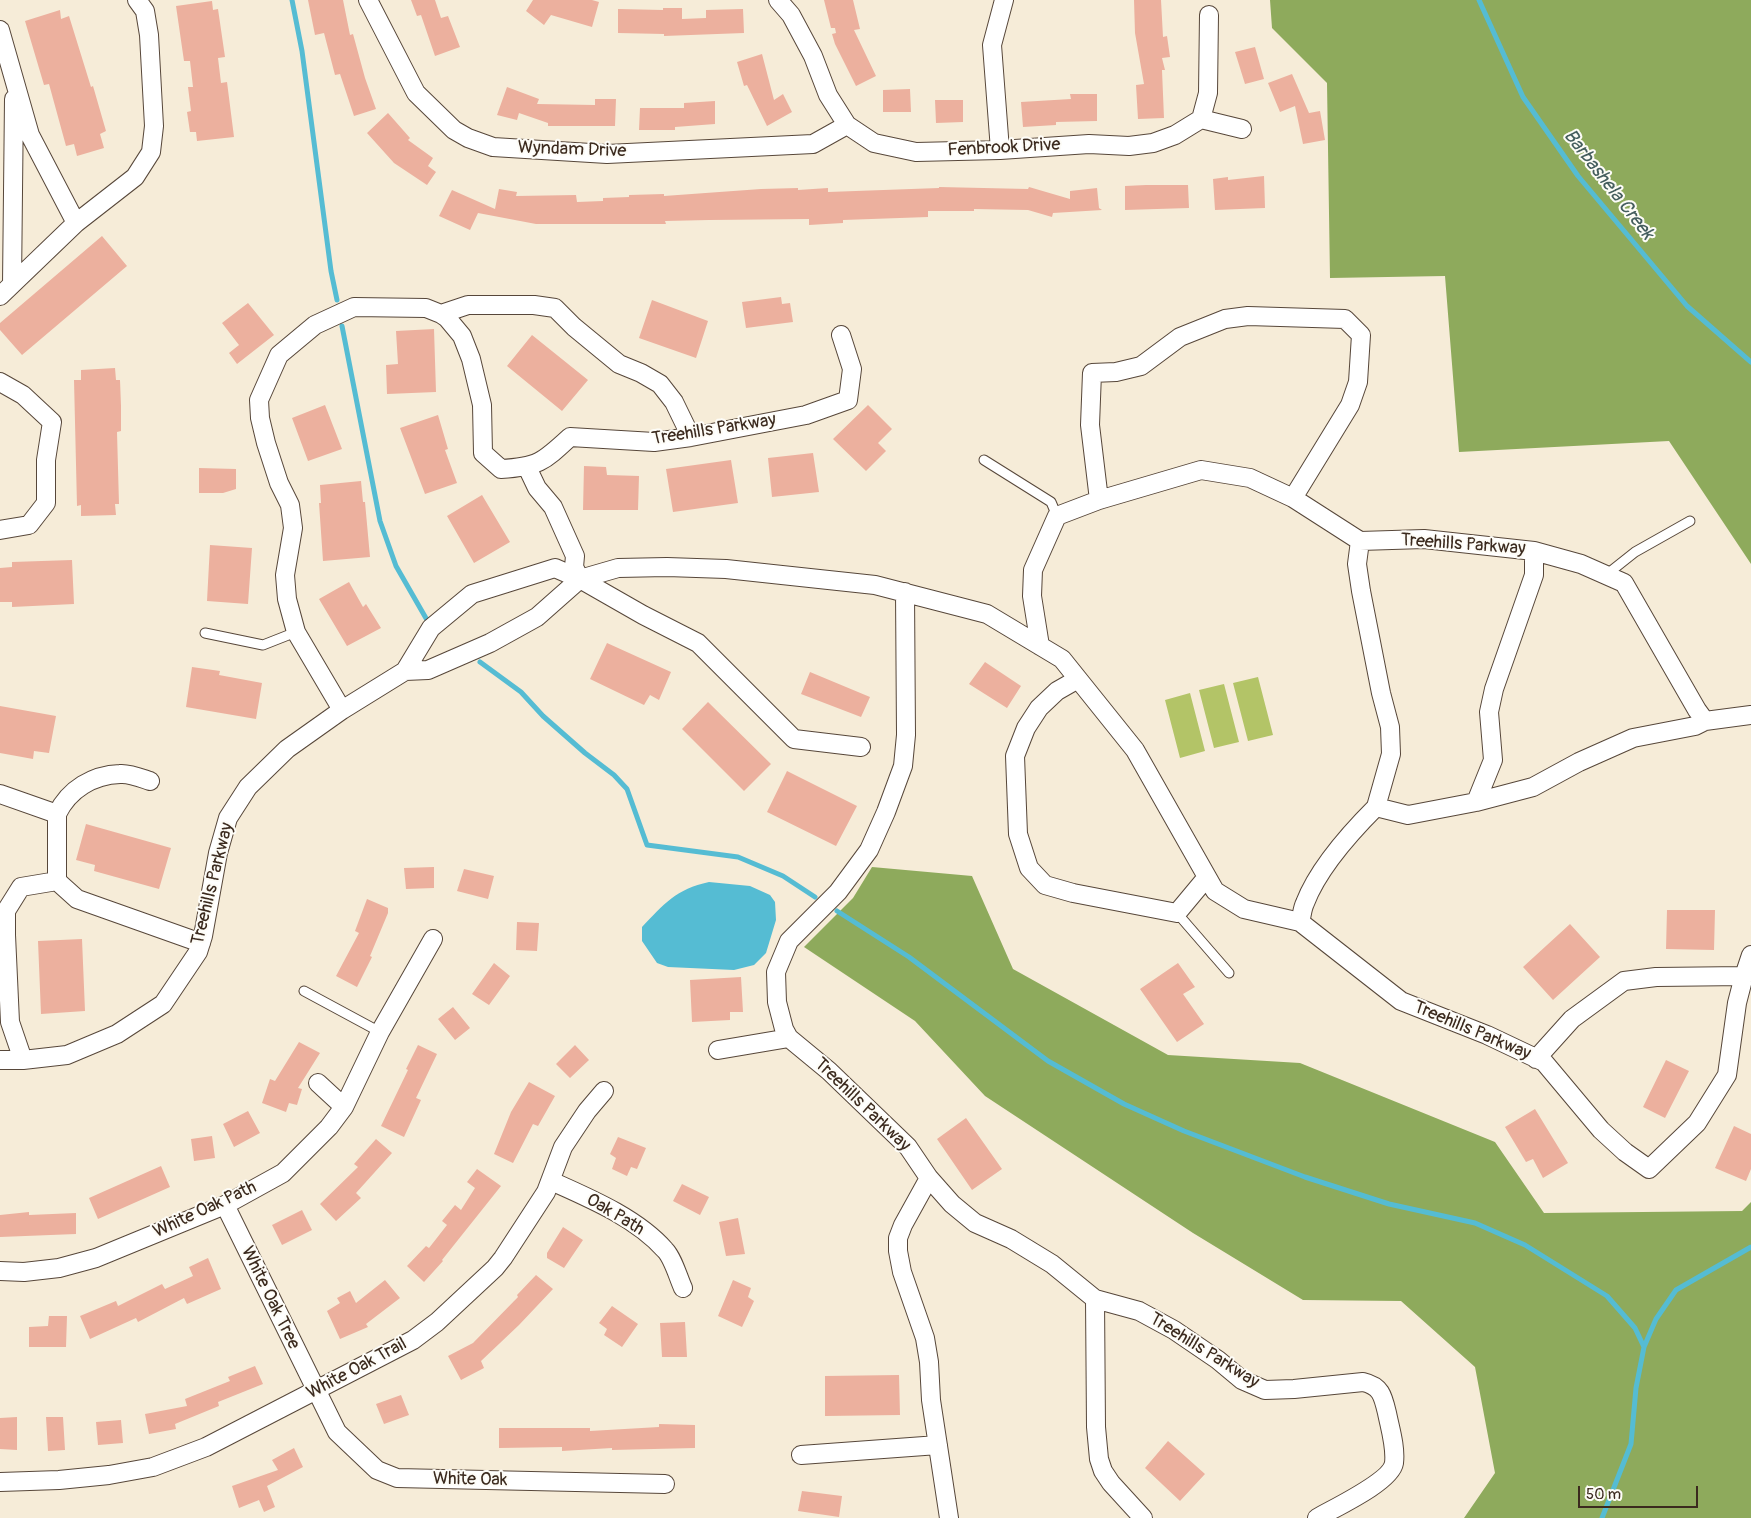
<!DOCTYPE html>
<style>
body{margin:0}
#map{position:relative;width:1751px;height:1518px;overflow:hidden;background:#f6ecd8;font-family:Pangolin,sans-serif}
canvas{display:block}
.scale{position:absolute;left:1578px;top:1486px;width:120px;height:22px;box-sizing:border-box;border:2px solid #3b2a1e;border-top:0;padding-left:6px;font-size:15px;line-height:18px;white-space:nowrap;color:#3b2a1e;-webkit-text-stroke:4px #fdfcf7;paint-order:stroke}
</style>
<div id="map">
<canvas width="1751" height="1518"></canvas>
<div class="scale">50 m</div>
</div>
<script>
const c = document.querySelector('canvas').getContext('2d');
c.lineJoin = 'round';
function fillPath(path, color) {
  c.fillStyle = color;
  c.fill(path, 'evenodd');
}
function stroke(path, color, width, dash) {
  c.strokeStyle = color;
  c.lineWidth = width;
  c.lineCap = dash ? 'butt' : 'round';
  c.setLineDash(dash || []);
  c.stroke(path);
}
function label(font, color, halo, rows, align = 'center') {
  c.font = font + ' Pangolin,sans-serif';
  c.lineWidth = 4;
  c.setLineDash([]);
  c.textBaseline = 'middle';
  c.strokeStyle = halo;
  c.fillStyle = color;
  for (const [text, x, y, turn = 0] of rows) {
    c.save();
    c.translate(x, y);
    c.rotate((+turn || 0) * Math.PI / 180);
    c.textAlign = isNaN(turn) ? turn : align;
    if (halo) c.strokeText(text, 0, 0);
    c.fillText(text, 0, 0);
    c.restore();
  }
}
const green = new Path2D(`
 M1258,677L1273,735L1248,741L1233,683Z
 M1224,684L1239,742L1214,748L1199,690Z
 M1190,693L1205,751L1180,758L1165,700Z`);
const forest = new Path2D(`
 M1270,0H1751V564L1669,441L1459,452L1445,276L1330,278L1327,83L1272,28Z
 M872,867L972,876L1013,969L1168,1055L1300,1063L1495,1142L1544,1213L1742,1211L1751,1202V1518H1464L1495,1473L1475,1367L1401,1301L1303,1300L1193,1233L985,1096L915,1021L804,947L853,898Z`);
const water = new Path2D(`
 M709,882L750,886L770,895L775,902L776,920L766,953L754,965L734,970L668,967L657,963L642,941V927C664,904 676,889 709,882Z`);
const stream = new Path2D(`
 M292,0L302,51L331,271L337,300
 M1479,0L1523,97L1578,176L1687,306L1751,362
 M342,326L380,521L396,566L427,620
 M480,662L521,692L543,716L585,753L614,775L627,789L647,845L738,857L783,876L815,897
 M837,911L909,957L1048,1061L1124,1104L1184,1131L1305,1177L1389,1204L1475,1223L1525,1245L1607,1296L1635,1328L1644,1347
 M1602,1518L1631,1444L1636,1388L1644,1347L1656,1319L1676,1290L1751,1247`);
const building = new Path2D(`
 M308,0H343L350,35L353,34L365,78L376,109L354,116L340,74L335,75L324,33L315,35Z
 M411,0H435L441,18L448,16L460,47L435,56L421,15L417,16Z
 M533,0H592L599,2L592,27L551,15L544,25L526,11Z
 M824,0H853L860,29L854,30L876,76L856,86L835,44L832,34L836,33L835,28H831Z
 M1134,0H1161L1163,37L1167,36L1170,57L1162,58L1165,70H1162L1164,118L1138,119L1136,85L1144,84L1135,33Z
 M212,1L213,10L218,9L225,57L218,58L221,83L227,82L234,137L197,141L196,132H190L187,112L191,111L188,87H193L190,61H184L176,6Z
 M663,8H682V19L706,18V10L743,9L744,33L664,36V34L618,33V9L663,10Z
 M60,10L61,19L69,16L91,87L93,86L106,131L100,134L104,148L77,156L74,144L66,146L49,84L44,85L25,21Z
 M1255,47L1264,79L1245,84L1235,52Z
 M762,54L774,100L783,94L792,112L767,126L747,85L744,86L737,62Z
 M1292,74L1309,113L1320,111L1325,140L1303,144L1295,106L1280,112L1268,83Z
 M507,87L539,99L537,104L595,105V99H616L615,126H548V123L519,113L517,120L497,115Z
 M910,89L911,112H883V90Z
 M1070,94H1097V121L1056,122V125L1023,127L1021,102L1071,99Z
 M935,100H963V122L936,123Z
 M715,101V124L675,127V130H639L640,108H684V103Z
 M388,113L410,138L408,140L433,158L428,166L436,172L427,185L394,163L367,133Z
 M1264,176L1265,208L1215,210L1213,179L1228,177V180Z
 M1146,185H1188L1189,208L1125,210V186Z
 M939,187L1028,189L1029,187L1070,199V191L1097,188L1099,208L1102,210L1053,213L1052,217L1028,210L974,209V211H928V217L843,220V223L809,225V219L709,220L665,221L666,224H536L478,213L470,230L439,216L452,190L495,209L499,189L517,192L516,196L576,195L577,202L603,201V198L629,197V195L664,194V196L761,189L798,188V190L828,188V192L939,188Z
 M102,236L127,266L22,355L0,330V323Z
 M781,297L782,304L790,303L793,322L746,328L742,302Z
 M652,300L708,321L696,358L639,338Z
 M248,303L274,335L237,364L229,353L239,345L222,323Z
 M434,329L436,392L387,394L386,365L398,364L396,331Z
 M532,335L588,380L562,411L507,366Z
 M115,368L116,380H120L121,406V431L117,432L119,504H115L116,515L81,516V505L77,506L74,380H81V370Z
 M325,405L342,449L308,461L292,418Z
 M868,405L892,429L878,443L886,451L866,471L833,439Z
 M438,415L448,449L445,450L457,483L425,494L400,428Z
 M813,453L819,492L772,497L768,458Z
 M731,460L738,503L673,512L666,469Z
 M584,466L606,467L607,475L639,476L638,510H583Z
 M199,468L236,469V489L223,493H199Z
 M361,481L363,502H365L370,557L323,561L319,503H321L320,485Z
 M482,495L510,542L474,563L447,516Z
 M210,545L252,548L248,604L207,601Z
 M72,560L74,604L12,607V602H0V568L12,567V562Z
 M349,582L363,607L366,604L381,628L347,646L319,599Z
 M607,643L671,672L659,700L650,695L644,705L590,679Z
 M985,662L1021,686L1007,708L969,684Z
 M192,667L220,671L219,675L262,683L256,719L186,707Z
 M810,672L870,697L861,717L801,694Z
 M708,702L771,764L744,791L682,729Z
 M0,706L56,716L49,753L34,751L33,759L0,753Z
 M787,771L857,806L836,846L767,812Z
 M86,824L171,848L159,889L94,871L95,865L76,860Z
 M434,867V888L406,889L404,868Z
 M464,869L494,876L488,899L457,891Z
 M367,899L388,908V913L370,956L372,957L357,987L336,976L359,933L355,931Z
 M1667,910H1715L1714,950L1666,949Z
 M517,922L539,923L537,951L516,950Z
 M1570,924L1600,957L1553,1000L1523,967Z
 M82,939L85,1011L41,1014L38,941Z
 M494,963L510,976L489,1005L472,994Z
 M1178,963L1195,987L1183,994L1204,1024L1177,1042L1140,989Z
 M741,977L743,1012H730V1020L692,1022L690,980Z
 M453,1007L470,1028L455,1040L438,1019Z
 M299,1042L320,1053L298,1088L302,1089L297,1105L289,1103L286,1112L262,1103L270,1079L275,1081Z
 M418,1045L437,1054L416,1098L421,1100L404,1137L381,1126L408,1070L406,1069Z
 M575,1045L589,1060L570,1078L556,1064Z
 M1666,1060L1689,1071L1665,1118L1643,1107Z
 M529,1082L555,1096L538,1126L533,1124L513,1163L494,1154L511,1112Z
 M1535,1109L1568,1163L1543,1178L1533,1159L1526,1162L1505,1127Z
 M248,1111L260,1133L234,1147L223,1124Z
 M966,1118L1002,1169L972,1190L937,1139Z
 M1734,1126L1751,1134V1169L1746,1181L1715,1168Z
 M212,1136L215,1158L194,1161L191,1139Z
 M618,1137L646,1148L637,1169L631,1167L627,1176L612,1169L616,1158L610,1154Z
 M376,1139L392,1153L356,1193L361,1198L336,1221L320,1204L358,1167L354,1164Z
 M161,1166L170,1187L98,1219L89,1198Z
 M477,1169L501,1186L442,1260L443,1261L424,1282L407,1266L426,1246L429,1248L447,1225L442,1221L455,1205L461,1210L475,1188L467,1182Z
 M682,1184L709,1197L700,1215L673,1201Z
 M302,1210L312,1230L282,1245L272,1225Z
 M29,1212V1215L76,1213V1234L0,1237V1215Z
 M738,1218L745,1254L726,1256L719,1222Z
 M563,1227L583,1240L564,1268L547,1258V1253Z
 M208,1258L221,1289L187,1304L184,1298L138,1322L136,1318L90,1339L80,1316L116,1301L118,1306L162,1284L165,1289L193,1276L189,1267Z
 M536,1275L553,1289L519,1325L481,1361L484,1368L461,1380L448,1356L473,1343L518,1297L517,1295Z
 M385,1280L400,1298L366,1324L368,1327L340,1339L327,1311L340,1303L337,1298L350,1291L356,1303Z
 M733,1280L751,1288L748,1297L754,1301L742,1327L718,1316Z
 M612,1306L638,1324L622,1347L604,1335L607,1329L599,1323Z
 M49,1316H67L66,1347H29V1327L48,1326Z
 M685,1322L687,1357H662L660,1323Z
 M255,1366L263,1384L218,1402L219,1406L175,1424L176,1429L149,1434L145,1414L187,1406L185,1399L230,1381L228,1377Z
 M899,1375L900,1415L825,1416V1376Z
 M401,1395L409,1415L384,1424L376,1404Z
 M17,1417V1450L0,1449V1418Z
 M46,1417H63L65,1450L48,1451Z
 M121,1420L123,1443L98,1445L96,1422Z
 M659,1424L695,1425V1448L612,1450V1448L562,1451V1447L499,1448V1428H590V1431L659,1427Z
 M1168,1441L1205,1474L1180,1501L1145,1468Z
 M294,1448L303,1467L267,1486L275,1507L264,1512L259,1500L239,1508L232,1486L278,1470L272,1460Z
 M802,1491L842,1496L839,1517L798,1511Z`);
const lane = new Path2D(`
 M984,460L1051,502L1057,516
 M1606,575L1635,552L1690,521
 M205,633L263,645L296,632
 M1177,913L1229,973
 M304,991L380,1032`);
const street = new Path2D(`
 M368,0L416,93L454,130L468,138L493,147L607,154L813,144L847,125
 M778,0L791,15L813,56L828,95L847,125L874,143L916,152L1000,150L1089,144L1129,146L1153,143L1175,135L1201,119L1208,93L1209,15
 M0,30L30,135L76,223
 M1201,119L1242,129
 M1000,150L992,45L1004,0
 M12,284L14,99
 M0,296L76,223L135,177L151,152L154,126L149,35L145,11L137,0
 M441,314L468,305H534L555,308L574,327L619,364L641,373L660,384L674,402L691,437
 M0,382L23,395L52,422L46,460V503L29,525L0,530
 M527,467L537,488L553,507L575,556L574,567L580,579
 M1099,500L1090,425L1092,373L1116,372L1141,366L1180,337L1225,319L1248,316L1345,319L1361,335L1358,382L1350,405L1293,498
 M1360,541L1357,564L1361,591L1381,693L1390,727L1391,754L1376,807
 M1040,646L1032,596L1033,570L1057,516L1099,500L1201,470L1250,478L1293,498L1360,541L1424,539L1534,551L1581,564L1624,583L1697,710L1705,721
 M405,671L428,670L490,643L537,617L580,579L618,568L667,567L726,569L875,585L987,614L1062,659L1135,750L1215,891L1244,909L1300,922L1401,1001L1487,1035L1544,1062L1601,1130L1625,1152L1649,1169L1697,1123L1727,1075L1737,1003L1744,976L1751,955
 M1078,679L1057,691L1039,708L1026,728L1015,756L1018,834L1029,868L1045,885L1073,893L1177,913L1207,877
 M342,710L296,632L287,599L285,575L293,528L290,505L279,483L266,443L260,418L259,400L279,355L315,325L354,307L426,308L441,314L447,318L462,336L471,359L482,405L483,453L501,469C538,467 543,462 570,437L654,442L691,437L806,415L848,400L852,369L841,335
 M0,794L57,814
 M1476,802L1493,760L1489,712L1494,689L1534,575V551
 M57,881L77,899L201,943
 M1300,922C1302,916 1302,909 1305,903C1318,869 1351,832 1376,807L1408,815L1476,802L1533,787L1579,762L1633,738L1695,726L1705,721L1751,715
 M789,1038L784,1029L777,1002L776,972L789,941L838,892L869,850L886,812L903,766L906,735L905,592
 M718,1050L789,1038L829,1071L908,1147L929,1178L952,1204L975,1223L1011,1239L1052,1264L1095,1299L1139,1311L1174,1330L1218,1360L1242,1380L1265,1390L1294,1389L1363,1382C1381,1386 1383,1396 1387,1413C1390,1428 1396,1447 1394,1463C1391,1482 1334,1508 1317,1518
 M1536,1059L1572,1019L1624,981L1656,977L1744,976
 M0,1060H23L67,1055L117,1034L163,1004L198,952L203,936L218,853L228,818L248,787L287,749L342,710L405,671L431,628L472,594L555,568L580,579L643,615L698,643L794,739L861,747
 M23,1060L10,1022L6,935V911L21,887L57,881V814C69,789 93,775 120,774C129,773 141,778 150,781
 M318,1083L344,1107
 M929,1178L903,1225L898,1238V1251L902,1272L925,1338L929,1362L931,1400L949,1518
 M551,1181C589,1198 637,1218 665,1250C673,1258 678,1277 683,1288
 M225,1205L337,1432L377,1470L397,1478L665,1484
 M0,1271L24,1272L59,1268L96,1258L225,1205L283,1173L329,1127L344,1107L380,1032L433,939
 M1095,1299L1096,1427L1099,1459L1103,1471L1111,1483L1143,1518
 M801,1455L938,1445
 M0,1482L59,1480L109,1475L153,1467L206,1447L413,1340L437,1322L495,1268L503,1258L546,1192L563,1147L587,1111L604,1091`);
const streetNames = [
 ["Fenbrook Drive",1004,148,-3],
 ["Wyndam Drive",572,150,2],
 ["Treehills Parkway",714,430,-9],
 ["Treehills Parkway",1463,545,4],
 ["Treehills Parkway",213,884,-76],
 ["Treehills Parkway",1472,1031,23],
 ["Treehills Parkway",862,1105,44],
 ["White Oak Path",205,1210,-25],
 ["Oak Path",615,1215,31],
 ["White Oak Tree",270,1298,64],
 ["Treehills Parkway",1204,1351,32],
 ["White Oak Trail",357,1369,-28],
 ["White Oak",470,1480,1]
];
const waterNames = [
 ["Barbashela Creek",1608,185,52]
];
fillPath(green, '#b3c467');
fillPath(forest, '#8eaa5c');
fillPath(water, '#55bcd3');
stroke(stream, '#55bcd3', 5);
fillPath(building, '#ecb09e');
stroke(lane, '#57473a', 11);
stroke(street, '#57473a', 20);
stroke(lane, '#fff', 9);
stroke(street, '#fff', 18);
label('18px', '#3b2a1e', '#fdfcf7', streetNames);
label('italic 19px', '#445d5d', '#fdfcf7', waterNames);
</script>
